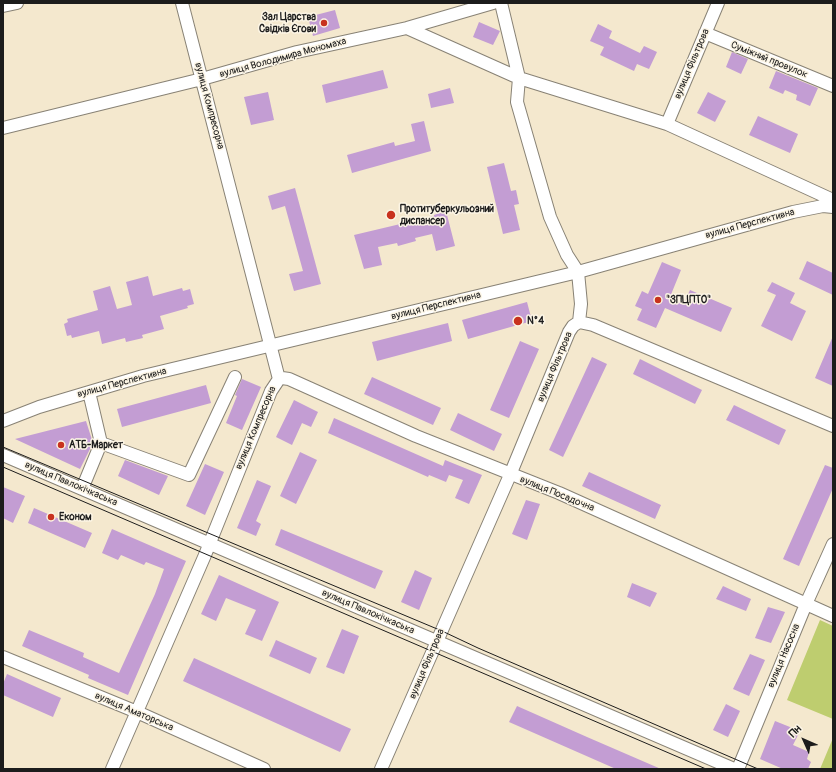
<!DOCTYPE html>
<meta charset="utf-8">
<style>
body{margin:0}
#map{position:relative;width:836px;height:772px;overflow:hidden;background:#f4e8ce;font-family:Pangolin,sans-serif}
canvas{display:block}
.frame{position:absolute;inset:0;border:4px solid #1c1c1c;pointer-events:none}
.north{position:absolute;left:784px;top:720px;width:40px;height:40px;-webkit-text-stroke:3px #fcf5e5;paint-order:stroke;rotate:315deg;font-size:11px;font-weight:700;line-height:16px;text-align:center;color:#1c1c1c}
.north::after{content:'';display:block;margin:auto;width:14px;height:18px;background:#1c1c1c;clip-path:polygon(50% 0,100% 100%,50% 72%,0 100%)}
</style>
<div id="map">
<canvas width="836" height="772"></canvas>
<div class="frame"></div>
<div class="north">Пн</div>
</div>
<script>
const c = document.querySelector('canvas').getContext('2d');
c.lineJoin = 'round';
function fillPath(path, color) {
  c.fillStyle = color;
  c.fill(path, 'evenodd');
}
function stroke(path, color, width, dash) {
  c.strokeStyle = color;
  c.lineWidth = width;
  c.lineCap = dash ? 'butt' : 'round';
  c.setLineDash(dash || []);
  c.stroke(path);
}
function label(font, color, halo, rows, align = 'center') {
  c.font = font + ' Pangolin,sans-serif';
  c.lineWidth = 3;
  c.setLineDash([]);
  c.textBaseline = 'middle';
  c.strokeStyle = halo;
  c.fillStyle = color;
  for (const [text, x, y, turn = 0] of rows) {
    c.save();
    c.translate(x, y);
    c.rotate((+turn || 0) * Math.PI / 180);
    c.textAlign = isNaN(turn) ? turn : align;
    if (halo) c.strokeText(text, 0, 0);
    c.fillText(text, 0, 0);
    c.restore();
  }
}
const green = new Path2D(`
 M820,620L833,626V719L787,700Z
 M833,738V769H820Z`);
const building = new Path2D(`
 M335,10L340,28L313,36L308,17Z
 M479,22L500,31L493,45L473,37Z
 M598,24L612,31L609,38L640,53L644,46L657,52L649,69L637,64L634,71L600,55L604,47L590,41Z
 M732,52L748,59L741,74L726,67Z
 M383,70L388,88L326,103L322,85Z
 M776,71L818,88L810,106L796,100L797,95L785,90L783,94L769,88Z
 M450,88L454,103L431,108L428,94Z
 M268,92L274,120L251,125L244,97Z
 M708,92L726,101L715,122L697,113Z
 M758,116L798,134L790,153L749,135Z
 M424,121L431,151L352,173L347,155L394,142L395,146L415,141L411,124Z
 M504,163L511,191L516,190L519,204L514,205L520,230L503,234L487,167Z
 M295,188L321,284L294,291L289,274L303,271L285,206L272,210L268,196Z
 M446,211L455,246L436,251L432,234L415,238L416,241L398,246L397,243L378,247L382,265L364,269L354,235L434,216V215Z
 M807,261L833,273V295L799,279Z
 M662,262L681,270L670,297L684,303L690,290L732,308L721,332L665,308L656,328L637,320L642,309L635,306L642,291L648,294Z
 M148,276L153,296L182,288L183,291L190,289L194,304L187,306L188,308L160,316L164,329L142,335L143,338L126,342L125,338L102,344L99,331L72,338L71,335L67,336L64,324L68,322L67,319L98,310L93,291L110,286L117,309L132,305L126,282Z
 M772,282L795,293L790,303L806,311L792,341L761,326L776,295L767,291Z
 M527,302L532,321L468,339L462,320Z
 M448,323L452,341L377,361L372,342Z
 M833,336V386L815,378Z
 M520,341L539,349L509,418L490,410Z
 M592,357L607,364L563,457L549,450Z
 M640,359L702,390L695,404L633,374Z
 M372,377L441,408L433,425L364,394Z
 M242,379L261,387L242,430L226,423L237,396L235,395Z
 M206,385L211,403L122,427L117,409Z
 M294,400L318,412L311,427L302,423L292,445L276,437Z
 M734,405L786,430L779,445L726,420Z
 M458,413L502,434L494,451L450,430Z
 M334,418L443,466L445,460L482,475L469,504L455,498L463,480L449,475L446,482L429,475L428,477L328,433Z
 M86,421L93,443L80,469L15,439Z
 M300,452L317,460L296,504L280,496Z
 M125,460L168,476L159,495L118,476Z
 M205,464L224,472L205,515L186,506Z
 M825,465L833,468V488L799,566L783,559Z
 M589,472L661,505L655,519L582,486Z
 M257,480L271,486L256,521L261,524L256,536L237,528Z
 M3,487L25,496L13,523L3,518Z
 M526,500L540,504L527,540L512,534Z
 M34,508L92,533L85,548L28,523Z
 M112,529L186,561L128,695L88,678L89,675L22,646L29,630L84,653L83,657L119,673L155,594L164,569L146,562L144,565L121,555L118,560L102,553Z
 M281,529L383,571L375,589L275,545Z
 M415,570L432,578L419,610L401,602Z
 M219,575L279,602L262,641L245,634L256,610L226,598L216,621L201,614Z
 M632,583L657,593L650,607L627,597Z
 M723,586L751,599L746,611L716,599Z
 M768,607L785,612L771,643L755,638Z
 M342,629L359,636L344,674L326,667Z
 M276,640L317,658L310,674L269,656Z
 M750,654L765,660L749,696L733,689Z
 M194,658L351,729L340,752L183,681Z
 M7,674L61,698L53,717L3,695V684Z
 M726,704L740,711L728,737L713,730Z
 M517,706L587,737L661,769H616L509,722Z
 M775,721L800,731L793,745L809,752L807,759L811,762L808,769H783L760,759Z`);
const minor = new Path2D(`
 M501,3L519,78
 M3,6L17,3
 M407,28L519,78
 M705,33L833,86
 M667,124L718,3
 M3,128L202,79L297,52L407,28L493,3
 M579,322L593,325L833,426
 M279,379L282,378L289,379L416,436L559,493L833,616
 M3,421L39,407L143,376L578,272L793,212L823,206L833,207
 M101,443L189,475L235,377
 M3,455L734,769
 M82,489L101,443L89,392
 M3,657L137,712L264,769
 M112,769L205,555L271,391L279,379L182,3
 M381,769L510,475L569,332L573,326L579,322L581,304L578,272L567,255L550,217L517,102L519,78L667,124L833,200
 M738,769L806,604L833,544`);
const tram = new Path2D(`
 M3,447L442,631L478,648L758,769
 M3,467L706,769`);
const markers = [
 [324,23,4,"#c8321e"],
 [391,215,5,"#c8321e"],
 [658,300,4,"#c8321e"],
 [518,321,5,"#c8321e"],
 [61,445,4,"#c8321e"],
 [51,517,4,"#c8321e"]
];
const poiNames = [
 ["Зал Царства",316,17,"right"],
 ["Свідків Єгови",316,29,"right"],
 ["Протитуберкульозний",400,209],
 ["диспансер",400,221],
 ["\"ЗПЦПТО\"",666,300],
 ["N°4",527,321],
 ["АТБ-Маркет",69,445],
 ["Економ",59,517]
];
const streetNames = [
 ["вулиця Володимира Мономаха",283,58,-15],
 ["Суміжний провулок",769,60,22],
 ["вулиця Фільтрова",692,64,-67],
 ["вулиця Компресорна",209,106,75],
 ["вулиця Перспективна",750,224,-15],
 ["вулиця Перспективна",436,306,-14],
 ["вулиця Фільтрова",555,367,-67],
 ["вулиця Перспективна",122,383,-15],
 ["вулиця Компресорна",256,428,-67],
 ["вулиця Павлокічкаська",71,484,23],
 ["вулиця Посадочна",557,494,22],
 ["вулиця Павлокічкаська",368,612,23],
 ["вулиця Насосна",784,656,-67],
 ["вулиця Фільтрова",427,664,-67],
 ["вулиця Аматорська",134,712,23]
];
fillPath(green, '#becd6f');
fillPath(building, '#c39dd3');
stroke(minor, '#888275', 14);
stroke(minor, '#fff', 12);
stroke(tram, '#1c1c1c', 1);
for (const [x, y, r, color] of markers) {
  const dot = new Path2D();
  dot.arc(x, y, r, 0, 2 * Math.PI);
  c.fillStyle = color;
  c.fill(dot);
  stroke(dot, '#fcf5e5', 1.5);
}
label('bold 10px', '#1c1c1c', '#fcf5e5', poiNames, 'left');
label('10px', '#1c1c1c', '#fcf5e5', streetNames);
</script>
